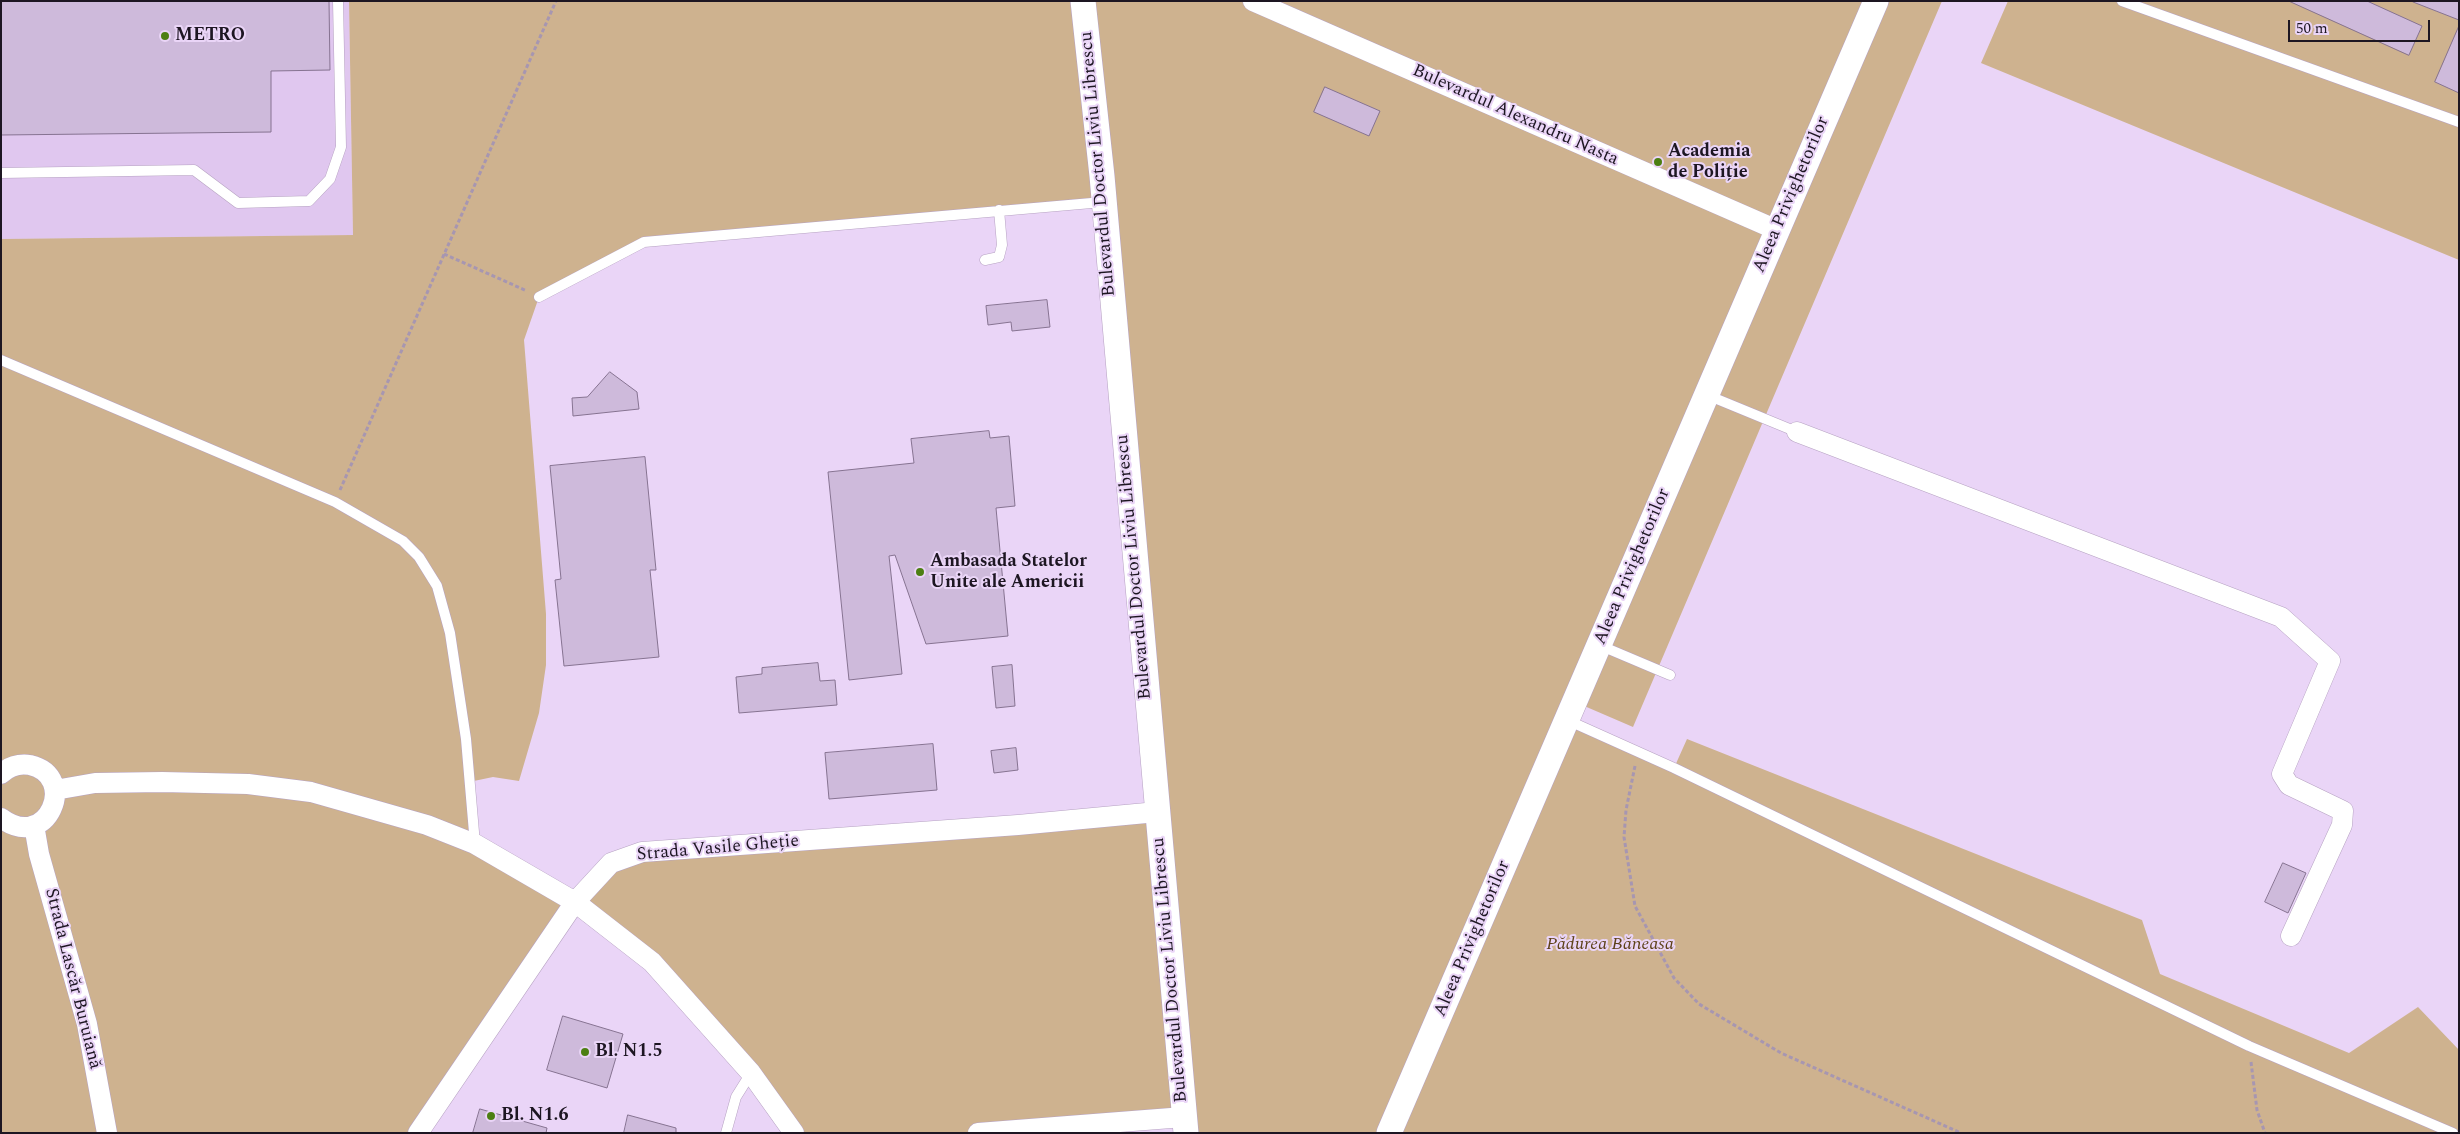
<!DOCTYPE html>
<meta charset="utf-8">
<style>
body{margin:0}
#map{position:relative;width:2460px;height:1134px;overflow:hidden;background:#ead5f7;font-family:Spectral,serif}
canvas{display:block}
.frame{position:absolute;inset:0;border:2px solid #1d1622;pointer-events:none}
.scale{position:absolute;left:2288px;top:20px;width:142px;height:22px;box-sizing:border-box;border:2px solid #1d1622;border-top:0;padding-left:6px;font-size:15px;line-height:18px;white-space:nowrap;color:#1d1622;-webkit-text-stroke:4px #ead5f7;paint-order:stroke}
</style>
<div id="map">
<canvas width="2460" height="1134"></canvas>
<div class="frame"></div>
<div class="scale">50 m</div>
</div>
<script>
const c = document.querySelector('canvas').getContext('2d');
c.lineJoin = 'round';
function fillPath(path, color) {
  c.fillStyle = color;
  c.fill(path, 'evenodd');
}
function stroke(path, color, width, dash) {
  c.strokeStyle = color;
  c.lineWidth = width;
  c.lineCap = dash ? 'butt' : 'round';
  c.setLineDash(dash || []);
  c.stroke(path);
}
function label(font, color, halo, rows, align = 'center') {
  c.font = font + ' Spectral,serif';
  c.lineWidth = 4;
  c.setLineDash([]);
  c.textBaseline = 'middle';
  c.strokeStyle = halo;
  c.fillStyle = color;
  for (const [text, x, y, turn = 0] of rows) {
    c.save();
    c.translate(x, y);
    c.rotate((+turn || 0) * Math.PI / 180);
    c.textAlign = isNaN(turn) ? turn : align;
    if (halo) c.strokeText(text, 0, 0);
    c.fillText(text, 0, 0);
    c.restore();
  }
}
const built = new Path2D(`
 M1,1H349L353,235L1,239Z`);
const green = new Path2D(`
 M349,1H1942L1633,727L1575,702L1567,720L1674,768L1687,739L2142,920L2160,974L2349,1053L2418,1007L2459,1050V1133H1186L1184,1117L978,1133H794L700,1014L575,902L418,1133H1V361L335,502L1,360V239L353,235ZM1103,202L1157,812L611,863L575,902L475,844L469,782L493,777L519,781L539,713L546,665V614L524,340L539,297L644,242Z
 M2008,1H2459V260L1981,63Z`);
const building = new Path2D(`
 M1,1H329L330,70L271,71V132L1,135Z
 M2289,1H2367L2422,26L2409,55Z
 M2413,1H2459V20L2413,2Z
 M2459,26V93L2435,82Z
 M1325,87L1380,111L1369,136L1314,112Z
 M1047,300L1050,327L1012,331L1011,322L988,325L986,306Z
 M610,372L637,392L639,409L573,416L572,398L587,397Z
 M989,431L990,438L1009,436L1015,506L996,508L1008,636L926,644L895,555L889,556L902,674L849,680L828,472L914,463L911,439Z
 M645,457L656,570H650L659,657L564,666L555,580L561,579L550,466Z
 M818,663L820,681L835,680L837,705L739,713L736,677L762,674V668Z
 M1012,665L1015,706L996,708L992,667Z
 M933,744L937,790L829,799L825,753Z
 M1016,748L1018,770L994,773L991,751Z
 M2283,863L2306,873L2288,913L2265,902Z
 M563,1016L623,1034L607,1088L547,1070Z
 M480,1109L547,1128L546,1133H473Z
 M628,1115L676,1128V1133H624Z`);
const path = new Path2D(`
 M444,254L527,291
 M340,490L556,1
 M1635,766L1626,810L1624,837L1635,906L1674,978L1699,1004L1781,1053L1961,1133
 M2251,1062L2257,1110L2265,1133`);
const service = new Path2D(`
 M2122,1L2459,122
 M1,173L194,170L238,203L309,201L330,179L341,147L338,1
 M985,260L999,257L1002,245L999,210
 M539,297L644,242L1103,202
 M1,360L335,502L403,541L419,557L437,586L450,633L466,739L475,844
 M1707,395L1797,432
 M1599,645L1670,675
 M1567,720L1674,768L2249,1046L2453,1133
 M726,1133L736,1097L751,1073`);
const minor = new Path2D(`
 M1253,1L1777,230
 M1797,432L2281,617L2330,661L2282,774L2289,785L2343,811L2342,825L2291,936
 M1,774C8,767 19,763 30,765C79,776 48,853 1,818
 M55,790L95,783L162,782L248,784L311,792L427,825L475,844L575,902L652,962L751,1073L794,1133
 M34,825L39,854L87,1024L107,1133
 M418,1133L575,902L611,863L642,852L1018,825L1157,812
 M978,1133L1184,1117`);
const tertiary = new Path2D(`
 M1083,1L1102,176L1186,1133
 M1389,1133L1876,1`);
const markers = [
 [165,36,5,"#4c7f12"],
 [1658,162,5,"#4c7f12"],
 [920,572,5,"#4c7f12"],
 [585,1052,5,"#4c7f12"],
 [491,1116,5,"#4c7f12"]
];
const poiNames = [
 ["METRO",175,36],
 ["Academia",1668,152],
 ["de Poliție",1668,173],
 ["Ambasada Statelor",930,562],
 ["Unite ale Americii",930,583],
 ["Bl. N1.5",595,1052],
 ["Bl. N1.6",501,1116]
];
const streetNames = [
 ["Bulevardul Alexandru Nasta",1515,116,24],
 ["Bulevardul Doctor Liviu Librescu",1099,164,-95],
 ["Aleea Privighetorilor",1792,195,-67],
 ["Bulevardul Doctor Liviu Librescu",1135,567,-95],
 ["Aleea Privighetorilor",1633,567,-67],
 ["Strada Vasile Gheție",718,849,-5],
 ["Aleea Privighetorilor",1473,939,-67],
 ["Bulevardul Doctor Liviu Librescu",1171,970,-95],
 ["Strada Lascăr Buruiană",72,979,76]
];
const parkNames = [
 ["Pădurea Băneasa",1610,945]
];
fillPath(built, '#e0c7ef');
fillPath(green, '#ceb28f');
fillPath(building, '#cebadb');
stroke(building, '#867391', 1);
stroke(service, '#b6a2c2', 11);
stroke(minor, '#b6a2c2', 21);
stroke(tertiary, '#b6a2c2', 26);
stroke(path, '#a796b1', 3, [4, 2.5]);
stroke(service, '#fff', 10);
stroke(minor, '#fff', 20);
stroke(tertiary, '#fff', 25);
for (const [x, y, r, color] of markers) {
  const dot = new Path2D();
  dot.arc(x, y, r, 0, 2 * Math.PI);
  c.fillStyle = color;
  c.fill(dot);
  stroke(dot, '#ead5f7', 2);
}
label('bold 18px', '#1d1622', '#ead5f7', poiNames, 'left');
label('18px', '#1d1622', '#ead5f7', streetNames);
label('italic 18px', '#5d4118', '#ead5f7', parkNames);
</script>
